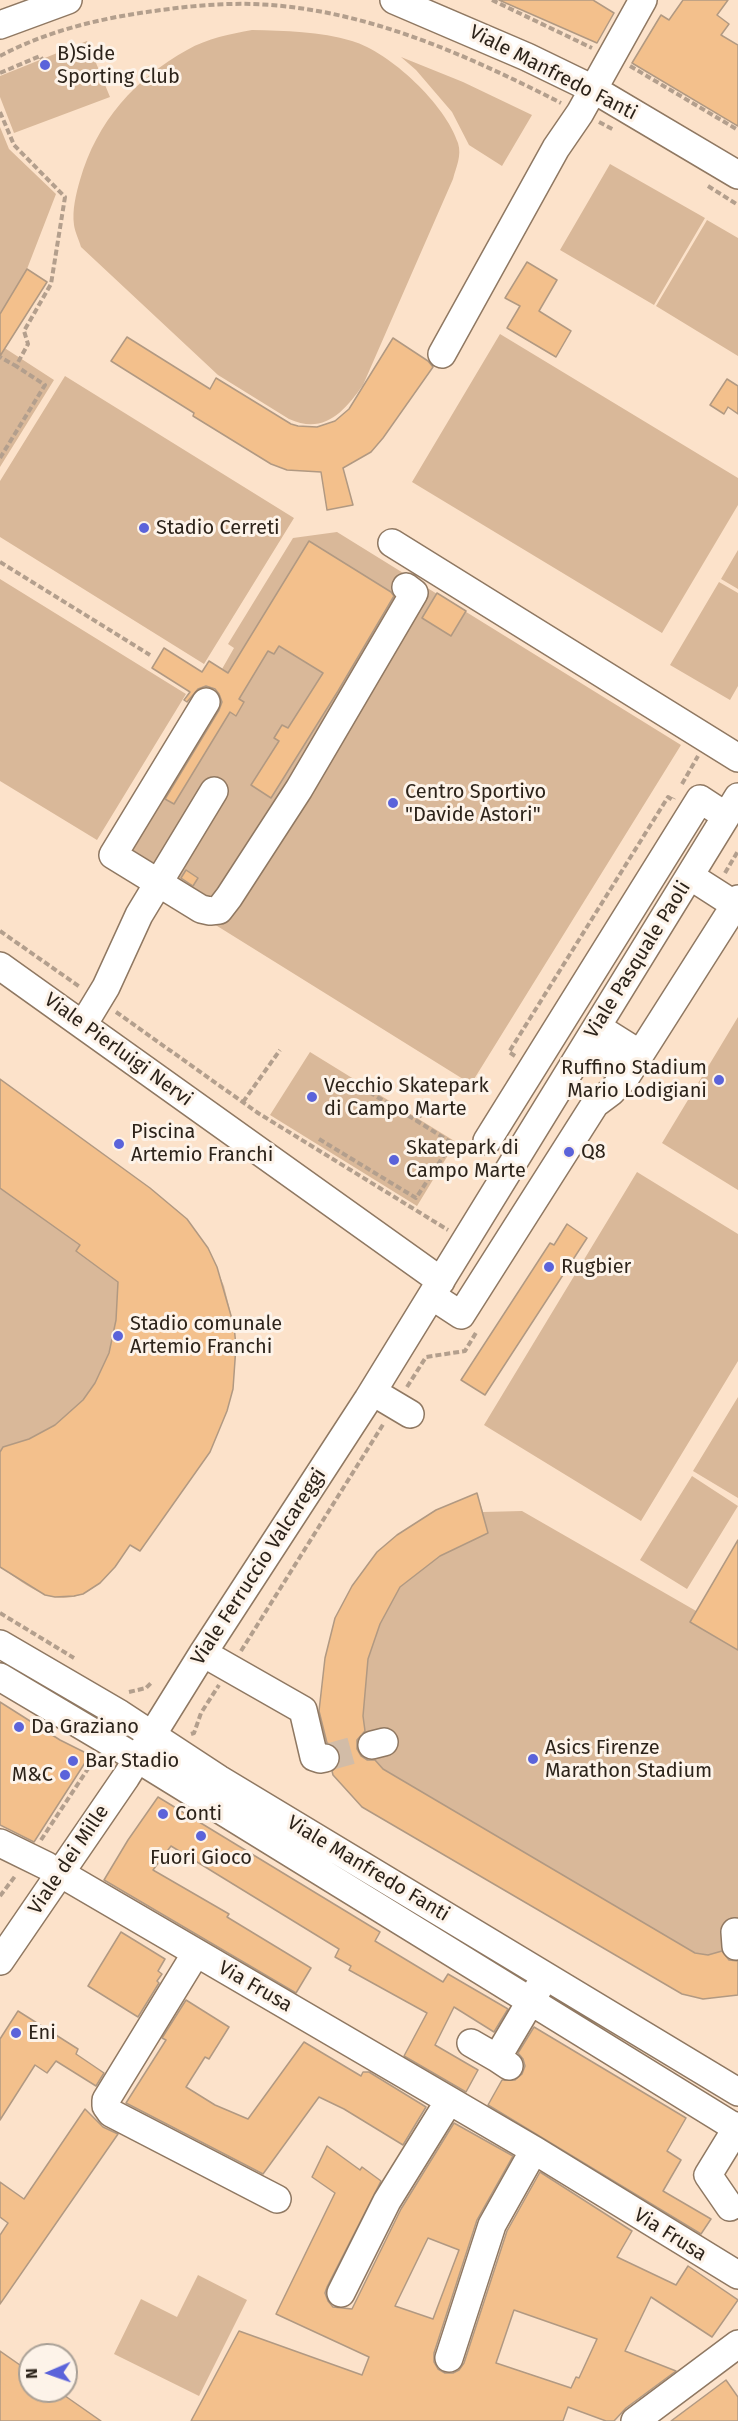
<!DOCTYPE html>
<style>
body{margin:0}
#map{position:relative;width:738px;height:2421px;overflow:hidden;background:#fce2ca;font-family:"Fira Sans",sans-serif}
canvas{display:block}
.north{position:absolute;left:18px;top:2343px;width:60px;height:60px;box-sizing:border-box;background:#fdf3e9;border:2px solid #a9a096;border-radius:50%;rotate:268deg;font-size:16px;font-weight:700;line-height:24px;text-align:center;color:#2c231a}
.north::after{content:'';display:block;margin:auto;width:21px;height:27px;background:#5b63da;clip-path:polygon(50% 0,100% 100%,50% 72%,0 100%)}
</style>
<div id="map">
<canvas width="738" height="2421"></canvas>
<div class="north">N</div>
</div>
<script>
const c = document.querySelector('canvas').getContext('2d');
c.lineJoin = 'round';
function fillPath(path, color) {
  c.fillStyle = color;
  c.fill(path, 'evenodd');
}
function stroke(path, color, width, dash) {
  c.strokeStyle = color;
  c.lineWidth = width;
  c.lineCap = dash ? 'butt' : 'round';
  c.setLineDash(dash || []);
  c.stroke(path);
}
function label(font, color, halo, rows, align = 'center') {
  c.font = font + ' "Fira Sans",sans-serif';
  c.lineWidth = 6;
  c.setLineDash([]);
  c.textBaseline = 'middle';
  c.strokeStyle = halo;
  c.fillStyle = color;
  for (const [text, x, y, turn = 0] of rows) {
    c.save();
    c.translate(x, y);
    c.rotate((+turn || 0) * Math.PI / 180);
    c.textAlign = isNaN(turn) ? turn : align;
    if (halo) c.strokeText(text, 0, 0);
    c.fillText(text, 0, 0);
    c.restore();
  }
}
const green = new Path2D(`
 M252,30C285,31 320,31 352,41C390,52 446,105 458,143C462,156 456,167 453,179L363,385C344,412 324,435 289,419L218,375L81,247C79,240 75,232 74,225C72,210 76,194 80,180C97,121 135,79 187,50C208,38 230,34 252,30Z
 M87,41L110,97L14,133L0,97V76Z
 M401,57L463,82L532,115L502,166L469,145L452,112L416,70Z
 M0,127L9,149L56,194L27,269L0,314Z
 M610,164L705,218L654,305L560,250Z
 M707,220L738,238V356L656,306Z
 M500,334L738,478V505L662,633L412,482Z
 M0,345L54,380L0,467Z
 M65,376L294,518L204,664L0,537V481Z
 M337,532L681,745L471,1084L169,896L98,855L170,737L212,700L220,687L214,683L234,648L228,644L293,538Z
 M738,550V589L721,579Z
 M0,579L186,694L97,840L0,781Z
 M719,582L738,593V686L730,700L670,665Z
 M738,1017V1190L662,1143Z
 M310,1052L456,1142L417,1206L270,1115Z
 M0,1079L177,1210L196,1231L208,1248L224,1286L234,1326L236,1347L233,1389L210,1452L140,1551L130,1545C111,1574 85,1610 44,1594C28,1588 14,1576 0,1567Z
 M637,1172L738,1234V1361L641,1521L484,1425Z
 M738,1397V1498L693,1471Z
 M692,1476L738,1506L687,1589L640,1560Z
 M477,1493L483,1512L522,1511L738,1635V1995L703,1999L682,1994L362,1807L333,1775L324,1743L319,1711L377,1552C410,1523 437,1509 477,1493Z
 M198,2275L247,2300L199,2396L114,2354L141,2299L177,2317Z`);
const building = new Path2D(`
 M499,0H593L614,13L597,43Z
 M683,0H728L717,15L729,24L721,35L738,45V126L632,63L661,15L669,20Z
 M527,262L557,280L539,311L571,331L556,357L507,328L520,306L505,298Z
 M27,269L47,282L0,356V314Z
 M127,337L210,389L216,378L291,424L298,426L317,427L335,421L349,409L393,338L428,361L433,367L383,438L371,452L343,468L353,505L327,510L321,472L287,470L271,464L193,416L194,413L111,361Z
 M727,379L738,386V414L728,407L724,414L710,405Z
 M309,541L391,592L394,596L338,691L271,798L251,785L279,741L274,738L282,725L288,728L323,673L279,646L274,654L268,651L239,699L244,702L236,716L230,712L174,804L165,799L219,710L222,702L219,694L215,689L206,686L198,689L187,702L184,700L190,692L152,668L164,648L202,672L209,661L228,673Z
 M437,593L466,611L451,636L422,618Z
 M186,870L198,878L193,886L181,878Z
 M0,1079L150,1188L187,1219L208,1248L217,1267L234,1326L236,1346L233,1389L227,1411L210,1452L140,1551L130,1545L115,1567L100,1583L83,1594L74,1596L55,1597L45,1595L0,1567V1452L3,1447L29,1439L55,1425L83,1400L95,1383L109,1353L116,1320L118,1282L76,1251L80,1245L0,1188Z
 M567,1224L587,1238L485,1395L461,1380L550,1243L554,1245Z
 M477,1493L488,1533L440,1556L400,1587L380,1624L368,1659L363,1716L365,1731L357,1740V1749L361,1756L367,1760H375L383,1769L695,1953L708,1955L722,1951L729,1960L738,1961V1995L703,1999L682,1994L362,1807L333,1775L332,1771L340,1764V1754L336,1747L327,1743L319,1711L325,1658L335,1618L352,1586L377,1552L397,1535L436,1510Z
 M738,1540V1650L690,1622Z
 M0,1702L60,1740L90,1755L34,1842L0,1825Z
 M158,1797L380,1932L375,1941L443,1982L448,1974L508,2009L494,2032L454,2007L435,2045L478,2070L466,2092L404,2056L427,2013L349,1970L351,1966L335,1957L339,1949L171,1846L153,1870L229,1914L227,1917L311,1968L296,1993L104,1880L128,1840Z
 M121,1932L165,1959L158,1971L162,1974L157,1981L159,1983L138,2017L88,1986Z
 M186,2000L229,2027L209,2059L205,2057L186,2087L215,2105L248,2119L304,2042L361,2076L363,2072H369L426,2107L403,2145L344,2109L319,2097L263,2174L126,2103L166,2040L162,2038Z
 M18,2011L78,2049L76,2054L104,2073L96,2086L56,2061L47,2073L35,2065L0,2120V2039Z
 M534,2027L686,2118L667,2151L681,2160L663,2191L711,2219L701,2234L488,2105L502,2080H515L522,2074L525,2066L523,2059L518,2053Z
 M85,2109L103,2127L118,2134L0,2304V2235L8,2223L0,2217V2182L24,2199Z
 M454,2123L513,2156L477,2220L434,2353V2362L438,2369L445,2373H453L459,2370L464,2363L507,2231L540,2172L632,2231L617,2257L676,2285L688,2266L738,2300L712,2337L651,2297L625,2351L676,2371L626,2408L614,2421H606L568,2407L563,2421H191L239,2331L362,2375L369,2357L276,2314L335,2193L312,2177L327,2146L360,2170L362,2167L381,2181L327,2287L325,2293L328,2301L333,2307L352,2309L401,2209ZM428,2238L459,2250L433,2319L395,2306ZM514,2310L597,2339L579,2378L576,2377L571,2388L496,2363Z
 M0,2351L30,2372V2391H58L101,2421H0Z
 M726,2380L738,2397V2421H671Z`);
const minorTunnel = new Path2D(`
 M325,1758L372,1745`);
const path = new Path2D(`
 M492,0L592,48
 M0,56C45,32 97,19 147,12C181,7 217,3 251,4C361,7 465,54 561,103
 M630,66L738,130
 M0,73L40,56L42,59
 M0,112L14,145L65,197L51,284L24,331L28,344L16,366L0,357
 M599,122L614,130
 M708,186L738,205
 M0,458L45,385L16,366
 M0,562L150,655
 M682,784L698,756
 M725,873L738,851
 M0,931L80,987
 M116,1012L258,1113L448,1230
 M515,1056L509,1052L668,797L673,800L674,798
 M354,1083L417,1121
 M243,1102L280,1050
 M319,1139L416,1198L452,1143L417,1121L428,1103
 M407,1387L426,1357L465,1351L477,1331
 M0,1613L74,1658
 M241,1651L384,1423
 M129,1692L146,1688L152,1682
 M191,1734L194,1733L201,1713L219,1685
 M41,1840L93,1761L96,1760
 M0,1896L16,1875`);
const minor = new Path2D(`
 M394,0L527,57L593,89L738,175
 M0,25L68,0
 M442,354L556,148L580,113L643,0
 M392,543L738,758
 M206,702L113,855L201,909L210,911L219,910L229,897L299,789L414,593L406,587
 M690,876L735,905L738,899
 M0,966L441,1281
 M83,1025L106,987L139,915L214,791
 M597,1027L640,1054
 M585,1047L627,1075
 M487,1141L700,799L726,816
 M432,1296L461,1315L595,1104L611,1092L627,1075L735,905
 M373,1392L410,1414
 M0,1644L120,1714L219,1779L738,2092
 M203,1653L303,1710L314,1757L320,1759L325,1758
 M0,1677L138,1759L738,2129
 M372,1745L384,1742
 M0,1843L47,1866
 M60,1873L534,2150L738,2275
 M735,1932L736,1946
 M196,1953L106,2100V2106L111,2113L277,2199
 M0,1961L126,1777L203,1653L368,1399L738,797
 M471,2043L497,2058
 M509,2066L497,2058L539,1987
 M730,2207L708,2175L738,2126
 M341,2293L387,2201L449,2101
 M449,2358L492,2225L534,2150
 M635,2421L738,2344`);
const markers = [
 [45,65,6,"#5b63da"],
 [144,528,6,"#5b63da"],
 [393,803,6,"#5b63da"],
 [719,1080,6,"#5b63da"],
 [312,1097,6,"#5b63da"],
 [119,1144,6,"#5b63da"],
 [569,1152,6,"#5b63da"],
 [394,1160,6,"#5b63da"],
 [549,1267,6,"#5b63da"],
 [118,1336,6,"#5b63da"],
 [19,1727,6,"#5b63da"],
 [533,1759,6,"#5b63da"],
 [73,1761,6,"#5b63da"],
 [65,1775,6,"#5b63da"],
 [163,1814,6,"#5b63da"],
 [201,1836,6,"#5b63da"],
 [16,2033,6,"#5b63da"]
];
const poiNames = [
 ["B)Side",57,54],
 ["Sporting Club",57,77],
 ["Stadio Cerreti",156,528],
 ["Centro Sportivo",405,792],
 ["\"Davide Astori\"",405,815],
 ["Ruffino Stadium",707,1068,"right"],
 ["Mario Lodigiani",707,1091,"right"],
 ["Vecchio Skatepark",324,1086],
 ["di Campo Marte",324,1109],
 ["Piscina",131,1132],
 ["Artemio Franchi",131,1155],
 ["Skatepark di",406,1148],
 ["Campo Marte",406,1171],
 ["Q8",581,1152],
 ["Rugbier",561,1267],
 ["Stadio comunale",130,1324],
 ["Artemio Franchi",130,1347],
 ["Da Graziano",31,1727],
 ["Asics Firenze",545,1748],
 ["Marathon Stadium",545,1771],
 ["Bar Stadio",85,1761],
 ["M&C",53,1775,"right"],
 ["Conti",175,1814],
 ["Fuori Gioco",201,1858,"center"],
 ["Eni",28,2033]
];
const streetNames = [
 ["Viale Manfredo Fanti",553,73,27],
 ["Viale Pasquale Paoli",638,960,-58],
 ["Viale Pierluigi Nervi",118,1050,36],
 ["Viale Ferruccio Valcareggi",259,1567,-57],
 ["Viale dei Mille",69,1860,-56],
 ["Viale Manfredo Fanti",368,1869,31],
 ["Via Frusa",255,1987,30],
 ["Via Frusa",670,2235,32]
];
fillPath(green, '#d9b899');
fillPath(building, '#f3c08c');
stroke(building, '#b19982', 1.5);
stroke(minorTunnel, '#d2bca7', 27, [27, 14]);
stroke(minor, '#8f7862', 30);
stroke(path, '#b39f8d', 4, [6, 3]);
stroke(minor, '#fff', 27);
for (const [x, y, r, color] of markers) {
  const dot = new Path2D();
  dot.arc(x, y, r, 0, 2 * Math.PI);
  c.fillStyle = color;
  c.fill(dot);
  stroke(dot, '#fdf3e9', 2);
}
label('20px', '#2c231a', '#fdf3e9', poiNames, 'left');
label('20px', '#2c231a', '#fdf3e9', streetNames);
</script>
